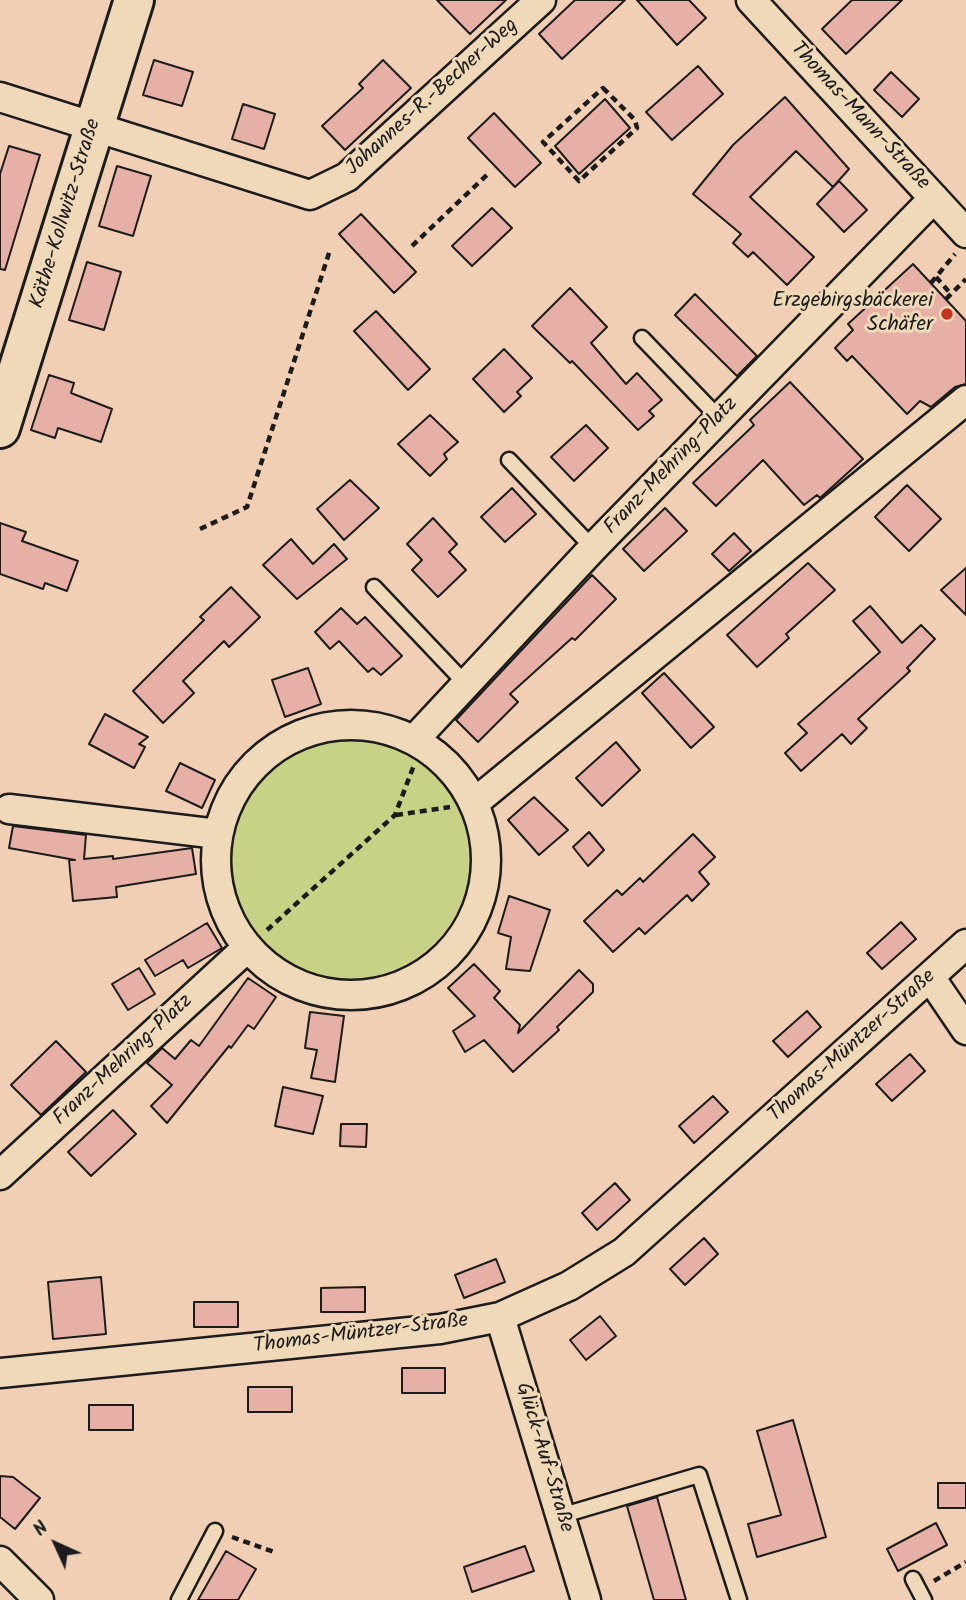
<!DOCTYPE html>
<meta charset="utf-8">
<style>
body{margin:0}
#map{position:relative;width:966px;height:1600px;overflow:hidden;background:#f0cfb5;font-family:Kalam,sans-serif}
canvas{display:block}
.north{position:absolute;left:21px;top:1509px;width:70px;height:70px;-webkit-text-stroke:5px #efd9b8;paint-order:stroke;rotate:315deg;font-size:19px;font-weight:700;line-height:28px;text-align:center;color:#1c1c1c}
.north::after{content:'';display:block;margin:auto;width:24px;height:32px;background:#1c1c1c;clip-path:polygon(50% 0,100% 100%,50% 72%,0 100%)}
</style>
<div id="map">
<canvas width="966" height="1600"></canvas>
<div class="north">N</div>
</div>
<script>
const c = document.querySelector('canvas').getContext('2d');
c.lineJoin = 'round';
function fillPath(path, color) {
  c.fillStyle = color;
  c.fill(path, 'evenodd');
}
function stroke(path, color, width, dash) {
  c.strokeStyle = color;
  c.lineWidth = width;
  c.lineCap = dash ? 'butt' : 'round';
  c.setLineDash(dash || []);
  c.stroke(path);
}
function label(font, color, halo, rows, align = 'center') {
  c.font = font + ' Kalam,sans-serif';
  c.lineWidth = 6;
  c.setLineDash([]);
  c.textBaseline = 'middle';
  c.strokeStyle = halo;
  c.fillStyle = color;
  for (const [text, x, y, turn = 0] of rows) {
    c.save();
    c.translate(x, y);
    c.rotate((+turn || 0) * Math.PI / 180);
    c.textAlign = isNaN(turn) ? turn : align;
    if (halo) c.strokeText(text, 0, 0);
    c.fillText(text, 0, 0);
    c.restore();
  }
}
const green = new Path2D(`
 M226 857a122 122 0 1 1 244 0a122 122 0 1 1-244 0Z`);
const building = new Path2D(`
 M437,0H506L470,34Z
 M575,0H625L562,59L539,34Z
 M637,0H689L706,18L677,45Z
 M852,0H902L846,54L822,29Z
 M154,60L193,72L182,106L143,95Z
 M383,60L411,88L345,150L322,126L363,88L359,84Z
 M698,66L723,94L672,140L646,112Z
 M891,72L919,99L902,117L874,90Z
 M785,97L849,169L833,187L796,151L750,197L814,257L787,285L753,252L748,257L733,243L741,234L693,194L733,145Z
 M605,99L630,128L579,174L555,146Z
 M243,104L275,114L264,149L232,139Z
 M494,113L541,163L515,187L468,138Z
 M9,146L40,155L5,270L0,269V174Z
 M117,166L151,176L133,236L99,226Z
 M839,181L867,210L844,232L817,204Z
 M492,208L512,228L472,266L452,246Z
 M361,214L416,272L394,293L339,234Z
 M87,262L121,272L104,330L69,320Z
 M913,264L966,321V384L955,387L931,407L920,401L907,414L852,356L847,361L835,348L853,330L848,324Z
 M570,288L607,327L591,343L626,384L637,373L662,400L649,411L654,416L638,430L572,361L570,363L532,326Z
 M695,294L757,356L737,376L675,315Z
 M376,311L430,369L408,390L354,331Z
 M504,349L532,378L517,392L521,396L504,412L473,379Z
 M49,375L74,383L71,393L112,409L101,442L58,428L55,438L31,430Z
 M790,382L863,459L820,498L817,495L804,505L763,460L716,506L693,483L754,425L750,420Z
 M430,415L458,442L444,454L447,459L430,476L398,444Z
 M586,425L608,448L574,481L551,457Z
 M350,480L379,508L344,540L317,509Z
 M907,485L941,519L909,551L875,517Z
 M512,488L536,514L505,542L481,517Z
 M665,508L687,531L644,571L623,549Z
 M433,518L457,544L449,552L466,570L438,597L412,570L422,560L407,544Z
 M0,523L26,532L22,541L78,561L67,591L45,583L43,589L0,574Z
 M734,533L751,551L729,571L712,554Z
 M291,539L313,564L334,544L347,559L297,599L263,565Z
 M808,563L835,590L786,634L789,638L757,667L727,635Z
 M966,568V615L941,590Z
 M592,575L616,599L575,640L572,638L510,694L518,702L478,742L456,720Z
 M231,587L260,617L229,647L224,641L183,681L194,693L163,723L133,691L204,620L200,617Z
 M870,606L902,643L921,625L935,639L907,668L910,671L858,719L867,728L851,744L842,734L801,771L785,753L807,733L798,724L880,652L853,621Z
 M341,608L357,624L365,617L402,656L381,675L373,668L368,672L339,641L330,649L315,632Z
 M308,668L321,704L285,717L272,680Z
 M664,673L714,727L691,748L642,693Z
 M105,714L148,737L139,744L145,747L134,768L89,744Z
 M616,742L640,770L602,806L576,778Z
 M180,763L215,780L202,808L166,791Z
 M534,797L568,830L539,855L508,820Z
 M13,826L86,835L84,859L113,856V859L192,848L196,874L116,887L117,897L73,901L69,860H75L9,848Z
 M589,832L604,850L588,866L573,847Z
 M693,834L715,857L699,872L709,884L692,901L687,895L645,934L639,928L613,952L584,921L617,890L622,895L640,878L643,882Z
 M509,896L550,910L530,971L506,969L511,937L498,933Z
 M901,922L916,939L882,969L867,953Z
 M207,923L222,948L188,968L183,960L155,976L145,960Z
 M474,964L500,991L494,998L520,1025L518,1033L579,970L593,984V992L557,1027L559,1030L513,1072L484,1040L465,1052L453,1031L475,1016L448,988Z
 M139,968L155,994L128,1010L112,984Z
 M248,978L276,997L254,1029L248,1025L231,1048L229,1046L167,1123L151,1106L172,1085L147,1063L162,1048L175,1059L191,1040L199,1046Z
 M807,1011L821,1027L788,1057L773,1041Z
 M310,1012L344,1016L335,1082L311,1078L317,1050L305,1048Z
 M56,1041L86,1072L41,1115L11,1085Z
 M910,1054L925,1071L892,1101L876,1084Z
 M283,1087L323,1096L313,1134L275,1126Z
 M713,1096L728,1112L694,1143L679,1126Z
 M113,1110L136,1134L91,1176L68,1152Z
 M341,1124H367L366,1147L340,1146Z
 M615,1183L630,1200L597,1230L582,1213Z
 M704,1238L718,1254L685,1285L670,1269Z
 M496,1259L505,1282L464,1298L455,1275Z
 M101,1277L106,1334L53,1339L48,1282Z
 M365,1287V1312H321V1288Z
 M194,1302H238V1327H194Z
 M600,1316L616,1336L586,1360L570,1340Z
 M402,1368H445V1393H402Z
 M248,1387H292V1412H248Z
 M89,1405H133V1430H89Z
 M793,1420L826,1537L757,1557L748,1524L781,1515L757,1431Z
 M0,1476L13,1477L40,1498L15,1529L0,1517Z
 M938,1483H966V1508H938Z
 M657,1497L686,1600H654L627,1506Z
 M936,1523L947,1545L898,1571L887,1549Z
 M525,1546L534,1571L472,1592L464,1567Z
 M226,1551L256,1569L238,1600H198Z`);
const path = new Path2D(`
 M603,88L635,120L637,128L579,181L543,142Z
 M412,246L489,173
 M936,277L950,293
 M931,283L955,254
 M946,299L966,279
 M200,529L247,507L330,250
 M396,815L450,807
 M267,930L395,815L414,765
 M232,1537L277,1553
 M934,1581L966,1562`);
const lane = new Path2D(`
 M642,338L719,418
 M509,460L593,548
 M374,587L466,684
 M560,1516L699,1475L739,1600
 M913,1579L924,1600
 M179,1600L215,1531`);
const street = new Path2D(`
 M751,0L966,233
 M0,97L310,195L347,177L541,0
 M216 860a135 135 0 1 1 270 0a135 135 0 1 1-270 0Z
 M414,740L593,548L934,198
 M474,803L966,400
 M9,809L218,834
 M930,977L966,1030
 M0,1175L248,947
 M500,1317L586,1600
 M0,1373L440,1329L500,1317L569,1286L624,1252L966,944
 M0,1561L39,1600`);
const secondary = new Path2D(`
 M0,428L134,0`);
const markers = [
 [947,314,7,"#c8321e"]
];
const streetNames = [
 ["Johannes-R.-Becher-Weg",433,98,-42],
 ["Thomas-Mann-Straße",859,117,47],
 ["Käthe-Kollwitz-Straße",67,214,-73],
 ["Franz-Mehring-Platz",672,467,-46],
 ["Thomas-Müntzer-Straße",853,1047,-42],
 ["Franz-Mehring-Platz",124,1061,-43],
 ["Thomas-Müntzer-Straße",361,1335,-7],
 ["Glück-Auf-Straße",543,1458,73]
];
const poiNames = [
 ["Erzgebirgsbäckerei",933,302],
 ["Schäfer",933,326]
];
fillPath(green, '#c7d286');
fillPath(building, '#e6b0a6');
stroke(building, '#1c1c1c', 2);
stroke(lane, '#1c1c1c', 19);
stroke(street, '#1c1c1c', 33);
stroke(secondary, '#1c1c1c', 44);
stroke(path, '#1c1c1c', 4.5, [7, 5]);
stroke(lane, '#efd9b8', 14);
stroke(street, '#efd9b8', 28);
stroke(secondary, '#efd9b8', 38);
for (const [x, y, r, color] of markers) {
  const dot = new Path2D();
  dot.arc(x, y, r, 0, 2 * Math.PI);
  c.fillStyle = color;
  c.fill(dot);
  stroke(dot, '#efd9b8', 2.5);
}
label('21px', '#1c1c1c', '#efd9b8', streetNames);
label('21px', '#1c1c1c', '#efd9b8', poiNames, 'right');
</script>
